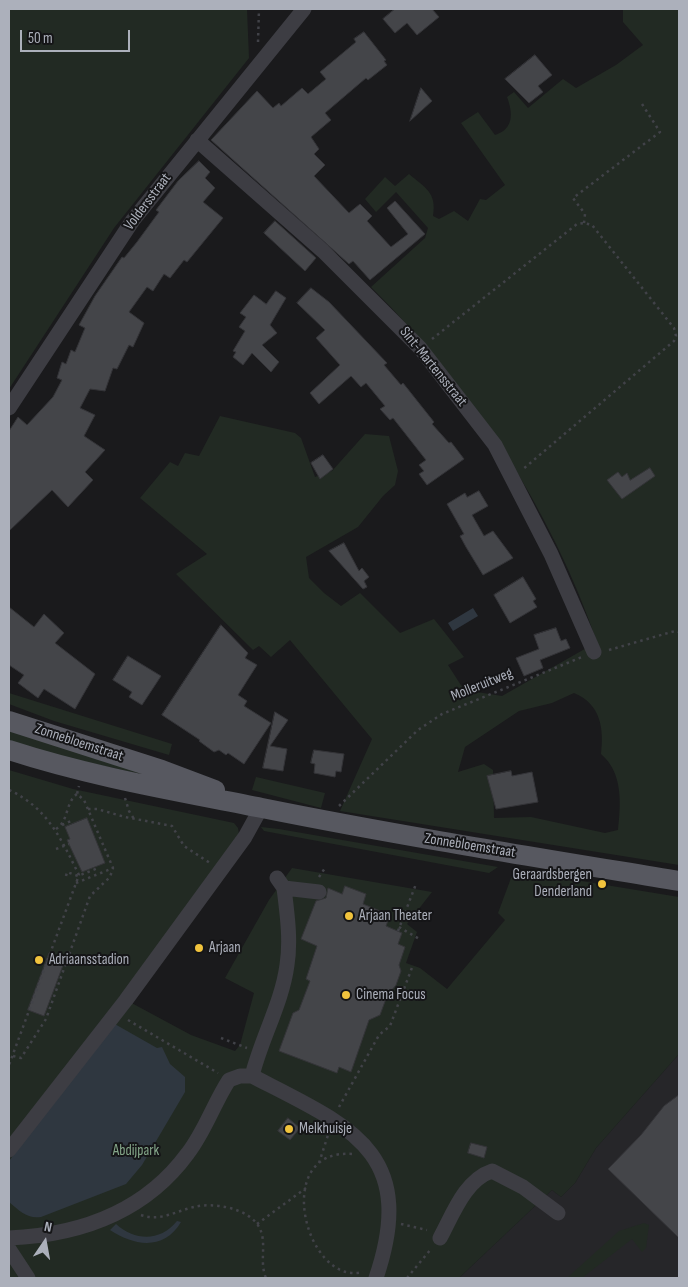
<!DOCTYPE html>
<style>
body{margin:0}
#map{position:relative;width:688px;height:1287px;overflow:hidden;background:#1a1a1c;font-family:"Sofia Sans Condensed",sans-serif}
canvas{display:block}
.frame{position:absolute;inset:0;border:10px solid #acb0bb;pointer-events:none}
.north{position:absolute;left:20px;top:1217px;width:50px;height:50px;-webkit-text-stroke:4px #151517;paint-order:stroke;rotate:12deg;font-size:14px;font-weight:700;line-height:20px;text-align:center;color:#acb0bb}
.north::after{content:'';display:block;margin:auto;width:18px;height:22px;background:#acb0bb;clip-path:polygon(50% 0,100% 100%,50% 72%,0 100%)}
.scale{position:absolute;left:20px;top:30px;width:110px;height:22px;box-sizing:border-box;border:2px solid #acb0bb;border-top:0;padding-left:6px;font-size:15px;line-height:18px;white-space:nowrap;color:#acb0bb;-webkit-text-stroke:4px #151517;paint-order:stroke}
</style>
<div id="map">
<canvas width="688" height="1287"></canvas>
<div class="frame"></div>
<div class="north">N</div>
<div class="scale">50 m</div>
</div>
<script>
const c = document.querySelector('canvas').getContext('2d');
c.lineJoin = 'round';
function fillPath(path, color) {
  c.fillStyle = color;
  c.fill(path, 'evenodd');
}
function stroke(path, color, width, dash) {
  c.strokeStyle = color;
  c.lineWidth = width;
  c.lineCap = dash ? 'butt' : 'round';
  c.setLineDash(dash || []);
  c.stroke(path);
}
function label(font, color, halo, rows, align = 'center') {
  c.font = font + ' "Sofia Sans Condensed",sans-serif';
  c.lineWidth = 4;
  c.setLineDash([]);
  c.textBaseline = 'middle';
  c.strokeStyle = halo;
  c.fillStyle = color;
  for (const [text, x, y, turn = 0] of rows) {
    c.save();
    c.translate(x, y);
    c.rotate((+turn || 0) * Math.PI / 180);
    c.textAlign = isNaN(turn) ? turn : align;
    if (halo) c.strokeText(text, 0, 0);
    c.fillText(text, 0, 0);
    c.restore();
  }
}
const built = new Path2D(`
 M679,1054V1278H459L552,1190L561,1197L575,1183L596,1148Z`);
const green = new Path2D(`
 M9,9H247L249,58L114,228L9,389Z
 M623,9H679V865L340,811L372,739L290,640L271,657L259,646L253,650L176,574L207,554L140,498L170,462L178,466L185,453L199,456L220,416L295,433L301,438L315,477L332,471L365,434L389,436L398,471L395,485L383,496L358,527L306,557L309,578L324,593L341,606L360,593L400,633L434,619L464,657L448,665L464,690L502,696L597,642C551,509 471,386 371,287L425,238L428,228L396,192L376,212L365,199L385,177L395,186L409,174C425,188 437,192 433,216L439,219L454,211L468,221L480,199L486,200L505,185L461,123L478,112L495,135C514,129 513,113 507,97L514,92L528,108L563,79L576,88L616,65L643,45L623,22ZM574,693C601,704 604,729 601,754C623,773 621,803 618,830L605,833L531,817L494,818L493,770L484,764L458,772L465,747L519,711L552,703Z
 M9,693L172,744L169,755L54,721L9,704Z
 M9,727L163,779L9,745Z
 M9,770L73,789L234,823L238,828L239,834L126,1000L191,1035L235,1051L240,1045L254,993L225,978L269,900L292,868L432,892L407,924L417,932L406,963L420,968L447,989L505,920L498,913L514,870L679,897V1054L596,1148L575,1183L561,1197L552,1190L459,1278H9Z
 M256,777L325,793L321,808L252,790Z
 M261,827L279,829L498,867L489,873L264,831Z
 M644,1223L649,1225L646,1248L642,1252L632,1239L582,1278H567L619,1231Z`);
const water = new Path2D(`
 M473,608L478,616L453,631L448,623Z
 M113,1023L157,1048L162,1047L170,1064L185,1077V1092L142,1165L126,1184L41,1217C27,1219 20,1211 9,1202V1161Z
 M177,1221L181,1222C164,1251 134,1246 110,1230L116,1224C135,1241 160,1242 177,1221Z`);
const building = new Path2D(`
 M395,9H432L439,17L417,35L407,23L395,33L383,19Z
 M364,32L386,60L384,61L387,65L368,80L366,78L325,113L331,120L311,137L319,149L314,154L325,165L314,176L349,213L360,204L372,216L367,221L391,247L408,234L387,208L395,201L425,234L370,280L353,261L349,264L211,140L257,91L273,108L279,103L281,106L302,88L308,94L326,79L320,72L356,42L354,39Z
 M535,55L552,75L538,86L543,92L529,103L505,79Z
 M421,88L432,101L410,121Z
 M199,161L210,172L205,178L215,188L203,202L223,218L187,262L184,260L170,278L164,274L153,291L147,287L129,312L144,323L133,347L129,345L117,369L113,368L105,391L90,389L80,408L95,415L84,436L105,450L85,472L93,480L68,507L52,490L9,531V431L18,417L27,425L53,397L62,380L57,378L62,362L66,364L71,350L75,352L85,328L79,325L95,296L122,257L124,258L137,242L159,212L156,210L178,181Z
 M275,221L316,258L305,271L264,233Z
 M311,288L329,302L387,363L384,365L401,385L403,383L434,422L432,424L449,443L451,442L464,459L427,485L419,474L424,471L419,465L426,460L393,418L390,420L380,409L385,406L366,383L361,387L351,376L319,404L310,393L340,365L316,338L325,330L297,303Z
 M276,291L286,298L270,325L277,333L262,345L279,362L271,372L252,353L243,365L233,357L236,352L233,351L245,331L239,327L246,317L240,313L254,295L266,304Z
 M323,455L333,469L320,479L311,463Z
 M650,468L655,476L622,499L607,480L618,472L622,477L627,473L630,480Z
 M479,491L488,506L472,515L484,536L493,531L513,558L483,575L466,547L460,536L464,534L447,504L465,493L467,497Z
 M344,543L359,571L362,568L369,577L364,581L367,587L363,589L329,551Z
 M523,577L536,599L533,601L537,607L510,623L494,595Z
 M9,607L34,627L44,614L64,633L55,643L95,674L75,709L44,689L38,698L18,683L24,675L9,665Z
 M221,625L248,653L245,658L257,665L238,695L247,701L244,706L271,723L244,764L228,753L226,755L219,750L214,752L199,741L200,740L162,715Z
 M556,628L561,641L566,639L570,648L540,660L543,668L524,676L516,658L539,649L534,635Z
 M128,656L161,676L142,705L129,697L132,692L113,680Z
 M275,712L288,720L270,746L287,749L283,771L263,768Z
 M314,750L344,754L341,772L336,771L335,777L314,773L315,764L311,763Z
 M511,771L512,776L532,772L538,802L496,809L487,776Z
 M87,818L105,863L82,872L67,840L70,839L65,827Z
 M345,886L366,894L363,904L390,915L386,926L402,933L398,944L405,947L399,965L401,971L396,985L387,996L380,1015L369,1020L351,1072L339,1067L337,1073L279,1051L293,1013L299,1010L310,981L306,979L317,946L301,939L316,901L326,898L328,888L342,894Z
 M49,954L65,960L44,1016L28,1010Z
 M679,1095V1238L608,1169L641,1135L664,1106Z
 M288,1118L300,1128L290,1140L278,1131Z
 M471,1143L487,1147L484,1158L468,1153Z`);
const path = new Path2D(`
 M258,42L259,9
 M584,223L585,214L573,198L660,132L642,104
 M432,339L577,224L584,223L592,225L674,328L676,336L674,341L522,470
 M609,650L675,631L679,632
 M9,790C48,808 61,839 79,875L9,1065
 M125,798L129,811L134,819
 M339,806L418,730L442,714L582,657
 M88,809H97L125,817L172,826L184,846L210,863
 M62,825L71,821L72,824
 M56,829C69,821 65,803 77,794
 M56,849L69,844
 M66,876L67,872L78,876L98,868
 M319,877L325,868
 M76,883L113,868L84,800L77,794L79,786
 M399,927L421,940
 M398,931L416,884
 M128,1020L218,1073
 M221,1038L247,1048
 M13,1056L21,1058L46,1019L90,896L110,877L113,868
 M339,1107L379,1035L390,1026L413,965
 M352,1154C270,1148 306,1287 363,1272
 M319,1163L328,1135
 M141,1215C160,1222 176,1211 194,1207C213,1202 251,1208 260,1229C267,1244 259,1262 266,1278
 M257,1224L306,1188
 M401,1224L427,1230
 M407,1278L431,1249`);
const minor = new Path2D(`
 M197,140L323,251L420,348L495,445L551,554L594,652
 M9,408L133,220L304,9
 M277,878L284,888L319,892
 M252,1076C261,1039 282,1003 287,965C291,940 287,913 284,888
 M9,1150L126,1000L245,837L261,808
 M9,1238C80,1235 145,1212 188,1153C205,1131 214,1103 229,1080L240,1076H252C349,1126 419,1151 376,1278
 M440,1238C453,1214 465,1180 492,1171L523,1187L558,1213
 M9,1249L28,1278`);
const major = new Path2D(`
 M9,721L162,770L215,790
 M9,750C92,777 177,791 262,808C401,836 540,858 679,881`);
const markers = [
 [602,884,5,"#f1c33d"],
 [349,916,5,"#f1c33d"],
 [199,948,5,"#f1c33d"],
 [39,960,5,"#f1c33d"],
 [346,995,5,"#f1c33d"],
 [289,1129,5,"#f1c33d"]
];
const streetNames = [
 ["Voldersstraat",148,202,-53],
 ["Sint-Martensstraat",433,367,51],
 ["Molleruitweg",482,685,-22],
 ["Zonnebloemstraat",79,743,18],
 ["Zonnebloemstraat",470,846,9]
];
const poiNames = [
 ["Geraardsbergen",592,875,"right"],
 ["Denderland",592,892,"right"],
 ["Arjaan Theater",359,916],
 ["Arjaan",209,948],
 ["Adriaansstadion",49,960],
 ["Cinema Focus",356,995],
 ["Melkhuisje",299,1129]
];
const parkNames = [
 ["Abdijpark",136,1151]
];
fillPath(built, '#262629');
fillPath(green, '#222a23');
fillPath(water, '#2f3740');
fillPath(building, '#444549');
stroke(building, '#343438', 1);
stroke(path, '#414248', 2.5, [2.5, 4]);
stroke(minor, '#3d3d43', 15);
stroke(major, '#575860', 20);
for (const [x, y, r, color] of markers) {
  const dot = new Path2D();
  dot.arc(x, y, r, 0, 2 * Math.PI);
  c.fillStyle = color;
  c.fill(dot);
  stroke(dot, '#151517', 2);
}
label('15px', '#acb0bb', '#151517', streetNames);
label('15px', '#acb0bb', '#151517', poiNames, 'left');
label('15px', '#84a689', '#151517', parkNames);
</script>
